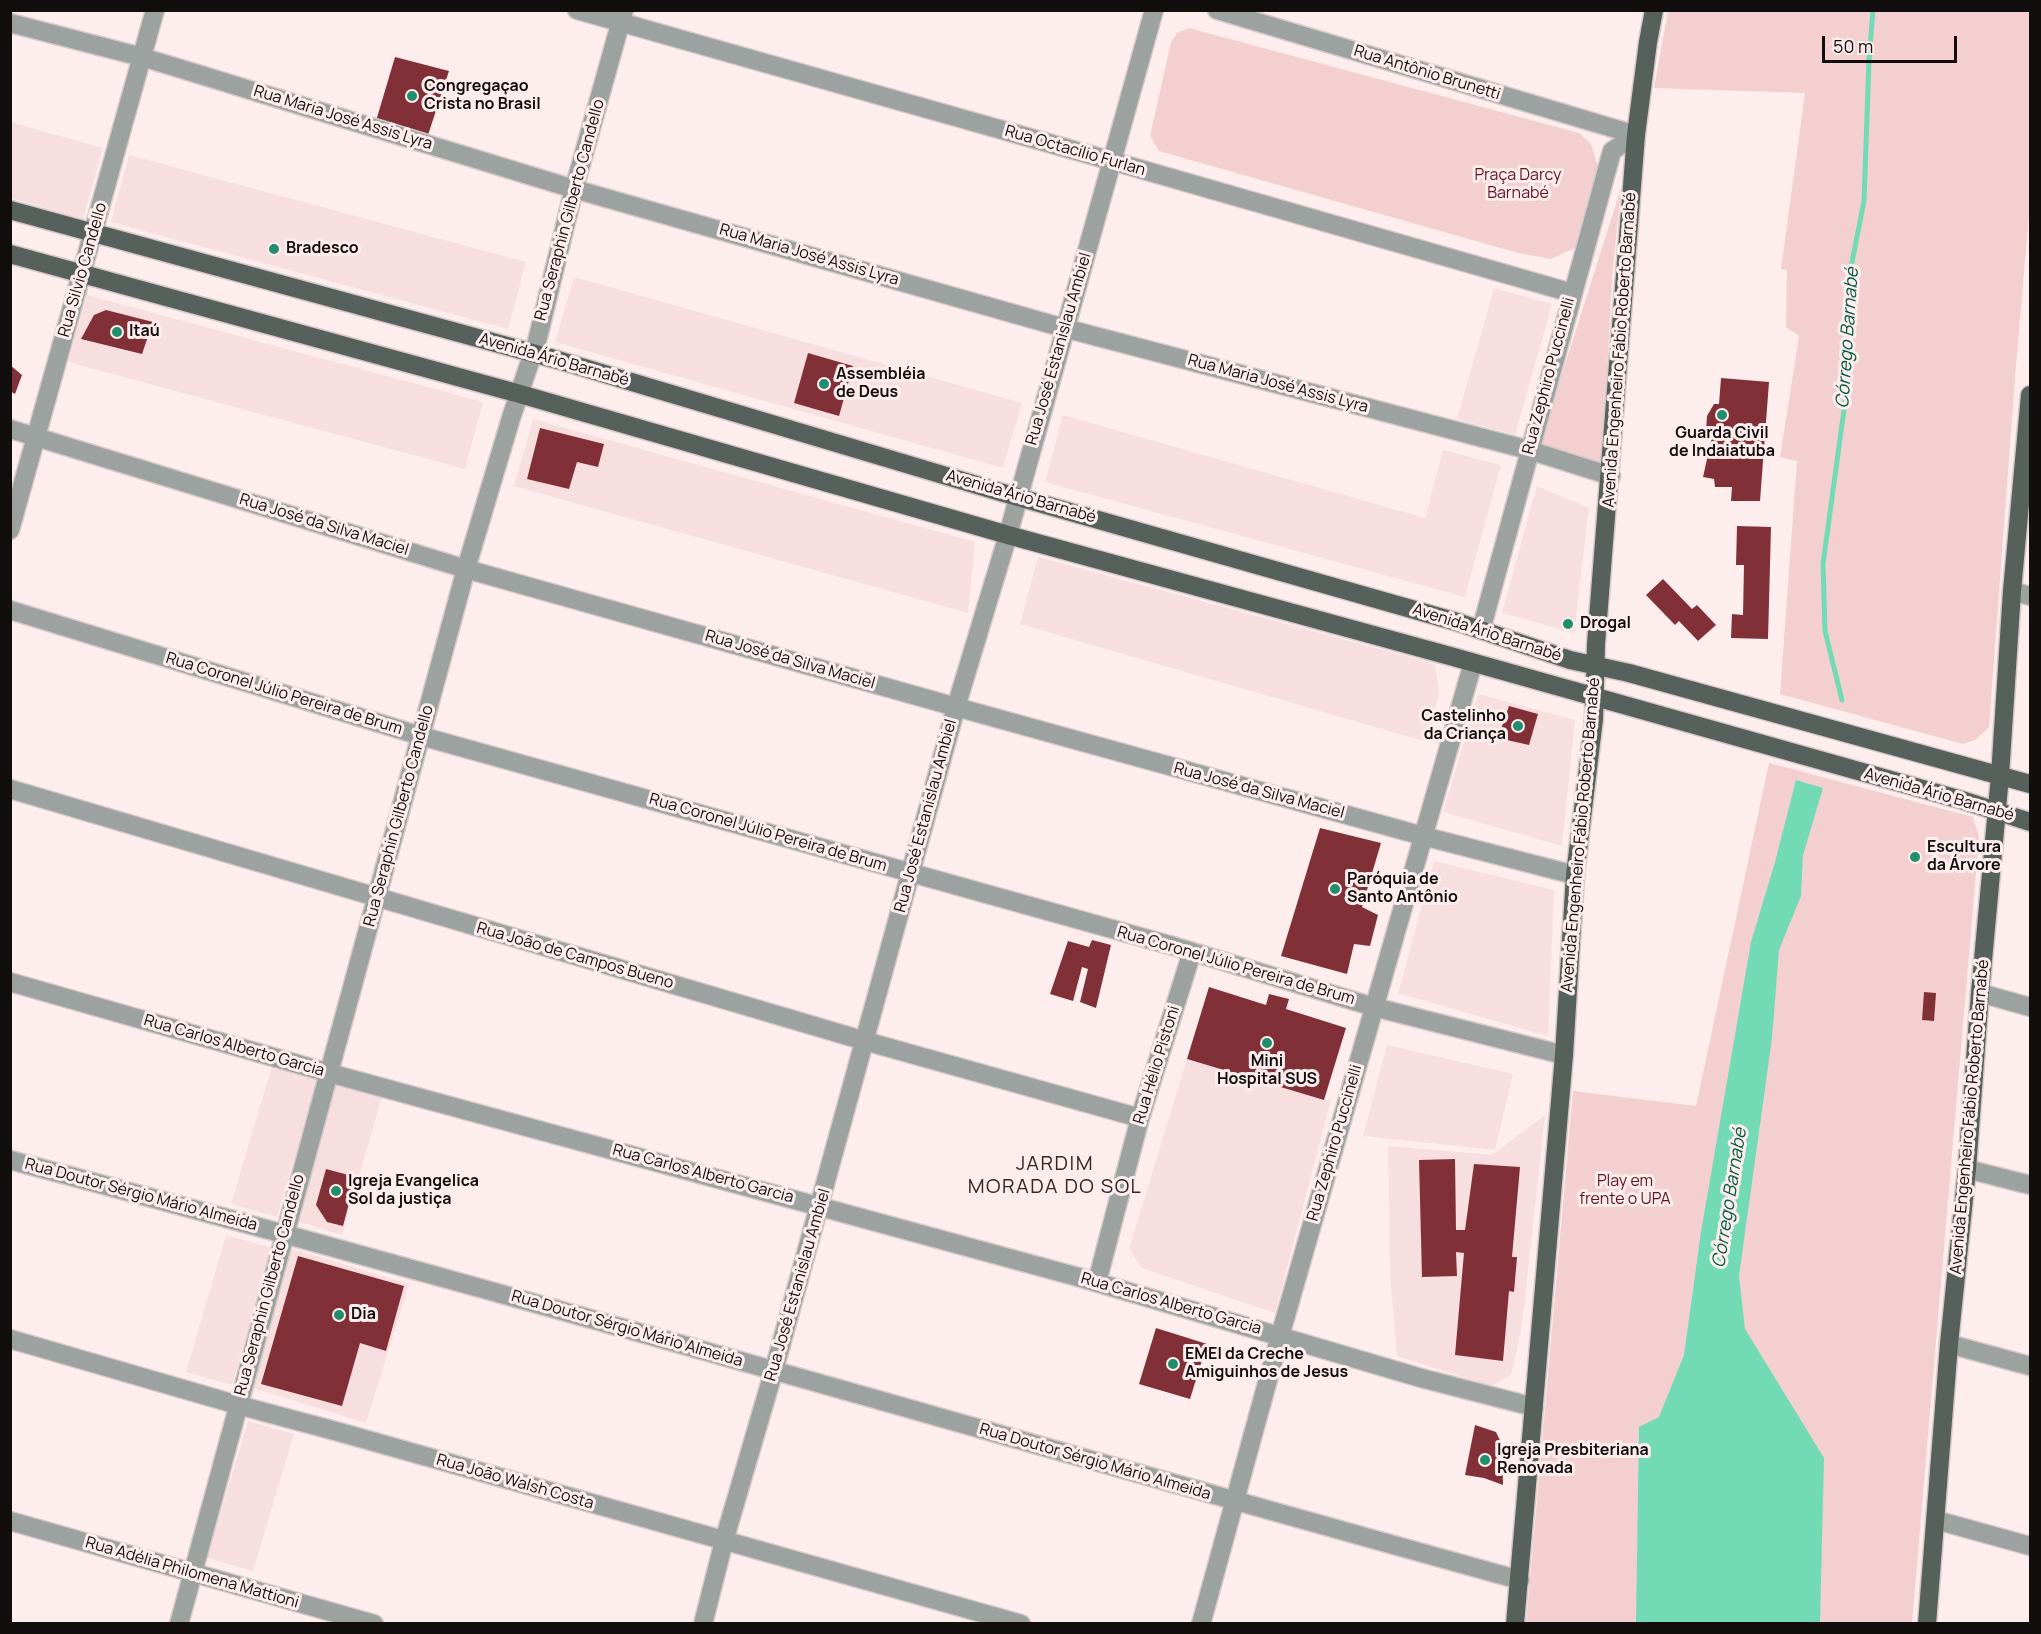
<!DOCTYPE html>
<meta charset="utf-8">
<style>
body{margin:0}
#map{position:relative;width:2041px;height:1634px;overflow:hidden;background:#fdeded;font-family:Manrope,sans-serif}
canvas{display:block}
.frame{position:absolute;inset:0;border:12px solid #130e0e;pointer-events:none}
.scale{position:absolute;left:1822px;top:36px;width:135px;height:27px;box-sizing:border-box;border:3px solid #130e0e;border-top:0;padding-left:8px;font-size:18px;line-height:21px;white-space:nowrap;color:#130e0e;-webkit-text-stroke:4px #fdeded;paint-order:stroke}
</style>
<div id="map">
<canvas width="2041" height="1634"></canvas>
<div class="frame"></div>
<div class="scale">50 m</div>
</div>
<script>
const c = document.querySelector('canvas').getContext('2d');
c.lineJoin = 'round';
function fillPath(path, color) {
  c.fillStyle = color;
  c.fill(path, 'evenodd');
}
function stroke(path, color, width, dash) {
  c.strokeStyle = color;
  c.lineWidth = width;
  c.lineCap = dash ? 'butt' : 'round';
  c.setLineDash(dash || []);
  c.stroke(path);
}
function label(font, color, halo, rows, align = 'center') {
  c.font = font + ' Manrope,sans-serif';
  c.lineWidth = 6;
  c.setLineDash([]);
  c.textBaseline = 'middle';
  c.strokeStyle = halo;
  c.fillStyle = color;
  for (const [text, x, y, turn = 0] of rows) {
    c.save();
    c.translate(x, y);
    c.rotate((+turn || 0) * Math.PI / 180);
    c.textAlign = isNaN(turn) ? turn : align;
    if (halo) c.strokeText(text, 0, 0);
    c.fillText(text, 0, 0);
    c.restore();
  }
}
const built = new Path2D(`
 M10,122L103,148L83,219L11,198Z
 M129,155L526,262L508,329L111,222Z
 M574,277L1022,403L1003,468L555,342Z
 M1494,288L1552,304L1515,435L1457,419Z
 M87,295L483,402L465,469L68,362Z
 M1063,415L1425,518L1443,450L1501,465L1465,597L1045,482Z
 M533,419L975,542L968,613L514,486Z
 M1537,486L1589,508L1574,633L1502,613Z
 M1038,557L1435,664L1439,693L1427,742L1020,624Z
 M1478,694L1575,720L1562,846L1443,812Z
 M1434,861L1554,890L1548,1036L1398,993Z
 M1387,1045L1513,1074L1495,1150L1363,1136Z
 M1187,1059L1324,1100H1331L1275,1313L1142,1268L1129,1249Z
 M272,1066L318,1080L277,1217L231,1204Z
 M336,1084L382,1097L342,1235L296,1221Z
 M1545,1115L1522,1326L1511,1375L1491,1386L1397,1356L1390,1274L1388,1146L1492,1155Z
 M226,1235L272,1248L232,1385L186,1372Z
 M290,1248L409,1284L366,1423L247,1386Z
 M248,1421L294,1434L253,1571L207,1558Z`);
const green = new Path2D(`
 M1668,11H2030V203L2015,377L1989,727L1975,740L1963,744L1780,694L1797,461L1780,457L1799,336L1786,327L1787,270L1781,269L1805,93L1654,88Z
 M1189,28L1579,133L1591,144L1598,167L1575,248L1551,259L1518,253L1159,151L1150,136L1171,42L1177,33Z
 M1621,188L1612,277L1602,466L1539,447Z
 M1769,763L1973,817L1979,837L1912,1623L1526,1624L1573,1091L1696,1106Z`);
const water = new Path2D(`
 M1796,780L1823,788L1803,855L1801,896L1779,950L1772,1038L1739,1276L1745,1329L1824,1458L1820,1623H1636L1639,1427L1659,1417L1684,1355L1701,1232L1751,942L1775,862Z`);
const stream = new Path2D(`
 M1842,700L1825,631L1823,564L1848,380V283L1864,201L1869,60L1873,10`);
const building = new Path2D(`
 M395,57L449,71L428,135L376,121Z
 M106,310L153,322L142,354L81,339L94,315Z
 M808,353L853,366L839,416L794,403Z
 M10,365L22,375L15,394L10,391Z
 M1721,378L1769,382L1760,501H1731L1732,487H1715L1714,479L1703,477L1711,441L1706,431L1707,416L1714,404H1719Z
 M540,428L604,444L598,467L577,462L569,489L527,479Z
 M1737,526L1771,527L1768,639L1731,638L1732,614L1743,615L1744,565H1736Z
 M1663,579L1692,609L1697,605L1716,625L1698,641L1679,621L1675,625L1646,595Z
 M1509,706L1538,714L1529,745L1498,738Z
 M1320,828L1381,843L1362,907L1378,915L1370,946L1354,944L1347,974L1281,956Z
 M1092,940L1111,945L1096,1008L1080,1002L1088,969L1082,967L1073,1001L1050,994L1068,941L1089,947Z
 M1209,987L1266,1005L1269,994L1289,999L1286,1009L1346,1028L1324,1100L1187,1059Z
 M1924,992L1936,993L1934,1021L1922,1020Z
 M1455,1159L1456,1230H1465L1474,1164L1520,1167L1512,1257H1517L1514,1292L1509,1291L1503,1361L1455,1355L1464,1253L1456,1252L1457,1276L1422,1277L1419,1160Z
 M326,1169L356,1177L343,1226L327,1222L316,1205Z
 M298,1256L404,1286L386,1351L360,1343L342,1406L261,1384Z
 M1156,1328L1207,1344L1190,1399L1139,1384Z
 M1475,1425L1496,1432L1502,1445L1503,1485L1484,1478L1465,1475Z`);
const minor = new Path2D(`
 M577,10L1112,161L1572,293
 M1217,10L1636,135
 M10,23L142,57L574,189L1064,328L1529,450L1611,476
 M10,429L466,569L956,707L1423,836L1575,875
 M10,530L155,10
 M2012,591L2030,596
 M10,610L421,736L1173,946L1374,1007L1564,1055
 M1481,630L1612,151L1636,135
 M10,789L865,1041L1140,1118
 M10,982L329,1073L1078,1277L1421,1378L1534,1407
 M1980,993L2030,1007
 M10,1160C515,1294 1016,1441 1520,1580
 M1967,1169L2030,1185
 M1097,1282L1140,1118L1192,952
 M10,1339L238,1405L339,1432L1021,1624
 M1949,1344L2030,1366
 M1936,1520L2030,1546
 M10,1521L374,1624
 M179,1624L466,569L511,418L537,341L574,189L624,10
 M703,1624L724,1541L774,1370L956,707L1008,535L1154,10
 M1201,1624L1280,1336L1473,663`);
const major = new Path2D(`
 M10,210L558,360L1000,492L1457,622L1570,660L1629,673L2030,784
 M10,254L520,394L1008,535L1450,656L1965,801L2030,822
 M1515,1624L1564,1055L1575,875L1594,719L1596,644L1636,135L1648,42L1654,10
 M1927,1624L1949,1344L1967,1169L1980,993L2000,776L2012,591L2030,395`);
const markers = [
 [412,96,6,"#218e6d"],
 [274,249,6,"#218e6d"],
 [117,332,6,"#218e6d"],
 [824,384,6,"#218e6d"],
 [1722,415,6,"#218e6d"],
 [1568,624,6,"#218e6d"],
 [1518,726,6,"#218e6d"],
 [1915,857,6,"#218e6d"],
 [1335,889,6,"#218e6d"],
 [1267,1043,6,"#218e6d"],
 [336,1191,6,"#218e6d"],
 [339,1315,6,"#218e6d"],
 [1173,1364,6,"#218e6d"],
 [1485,1460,6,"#218e6d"]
];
const streetNames = [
 ["Rua Antônio Brunetti",1427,73,17],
 ["Rua Maria José Assis Lyra",343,118,17],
 ["Rua Octacílio Furlan",1075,151,16],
 ["Rua Seraphin Gilberto Candello",570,210,-75],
 ["Rua Maria José Assis Lyra",809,255,16],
 ["Rua Silvio Candello",83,270,-74],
 ["Rua José Estanislau Ambiel",1059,349,-74],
 ["Avenida Engenheiro Fábio Roberto Barnabé",1620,350,-86],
 ["Avenida Ário Barnabé",554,360,16],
 ["Rua Zephiro Puccinelli",1549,376,-75],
 ["Rua Maria José Assis Lyra",1278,384,15],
 ["Avenida Ário Barnabé",1021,497,16],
 ["Rua José da Silva Maciel",324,525,17],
 ["Avenida Ário Barnabé",1487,633,18],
 ["Rua José da Silva Maciel",790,660,16],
 ["Rua Coronel Júlio Pereira de Brum",284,694,17],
 ["Rua José da Silva Maciel",1259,791,15],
 ["Avenida Ário Barnabé",1939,795,16],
 ["Rua Seraphin Gilberto Candello",399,816,-75],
 ["Rua José Estanislau Ambiel",926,816,-75],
 ["Rua Coronel Júlio Pereira de Brum",768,833,16],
 ["Avenida Engenheiro Fábio Roberto Barnabé",1581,835,-85],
 ["Rua João de Campos Bueno",575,956,16],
 ["Rua Coronel Júlio Pereira de Brum",1236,966,16],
 ["Rua Carlos Alberto Garcia",234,1046,16],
 ["Rua Hélio Pistoni",1157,1065,-73],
 ["Avenida Engenheiro Fábio Roberto Barnabé",1970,1117,-85],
 ["Rua Zephiro Puccinelli",1335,1143,-74],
 ["Rua Carlos Alberto Garcia",703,1174,15],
 ["Rua Doutor Sérgio Mário Almeida",141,1195,15],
 ["Rua Seraphin Gilberto Candello",270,1285,-75],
 ["Rua José Estanislau Ambiel",798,1285,-74],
 ["Rua Carlos Alberto Garcia",1171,1304,16],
 ["Rua Doutor Sérgio Mário Almeida",627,1329,16],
 ["Rua Doutor Sérgio Mário Almeida",1095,1462,16],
 ["Rua João Walsh Costa",515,1482,16],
 ["Rua Adélia Philomena Mattioni",192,1573,16]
];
const poiNames = [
 ["Congregaçao",424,87],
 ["Crista no Brasil",424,105],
 ["Bradesco",286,249],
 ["Itaú",129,332],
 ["Assembléia",836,375],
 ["de Deus",836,393],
 ["Guarda Civil",1722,434,"center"],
 ["de Indaiatuba",1722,452,"center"],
 ["Drogal",1580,624],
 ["Castelinho",1506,717,"right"],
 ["da Criança",1506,735,"right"],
 ["Escultura",1927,848],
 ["da Árvore",1927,866],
 ["Paróquia de",1347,880],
 ["Santo Antônio",1347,898],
 ["Mini",1267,1062,"center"],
 ["Hospital SUS",1267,1080,"center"],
 ["Igreja Evangelica",348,1182],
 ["Sol da justiça",348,1200],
 ["Dia",351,1315],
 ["EMEI da Creche",1185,1355],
 ["Amiguinhos de Jesus",1185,1373],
 ["Igreja Presbiteriana",1497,1451],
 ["Renovada",1497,1469]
];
const parkNames = [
 ["Praça Darcy",1518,176],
 ["Barnabé",1518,194],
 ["Play em",1625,1182],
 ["frente o UPA",1625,1200]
];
const waterNames = [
 ["Córrego Barnabé",1848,338,-86],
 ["Córrego Barnabé",1730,1198,-81]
];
const quarterNames = [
 ["JARDIM",1055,1164],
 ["MORADA DO SOL",1055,1187]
];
fillPath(built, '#f7dfdf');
fillPath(green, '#f4cfcf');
fillPath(water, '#72dbb5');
stroke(stream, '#72dbb5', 5);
fillPath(building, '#823038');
stroke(minor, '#d8c9c9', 21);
stroke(major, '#d8c9c9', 21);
stroke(minor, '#9ca29f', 18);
stroke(major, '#57615c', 18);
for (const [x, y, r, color] of markers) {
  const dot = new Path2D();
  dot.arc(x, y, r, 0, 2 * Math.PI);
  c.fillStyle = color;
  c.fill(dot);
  stroke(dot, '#fdeded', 2);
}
label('16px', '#130e0e', '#fdeded', streetNames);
label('bold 16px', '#130e0e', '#fdeded', poiNames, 'left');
label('16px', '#651320', '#fdeded', parkNames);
label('italic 18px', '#005b43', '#fdeded', waterNames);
c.letterSpacing = '1.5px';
label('20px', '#322626', '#fdeded', quarterNames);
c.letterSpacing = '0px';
</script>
